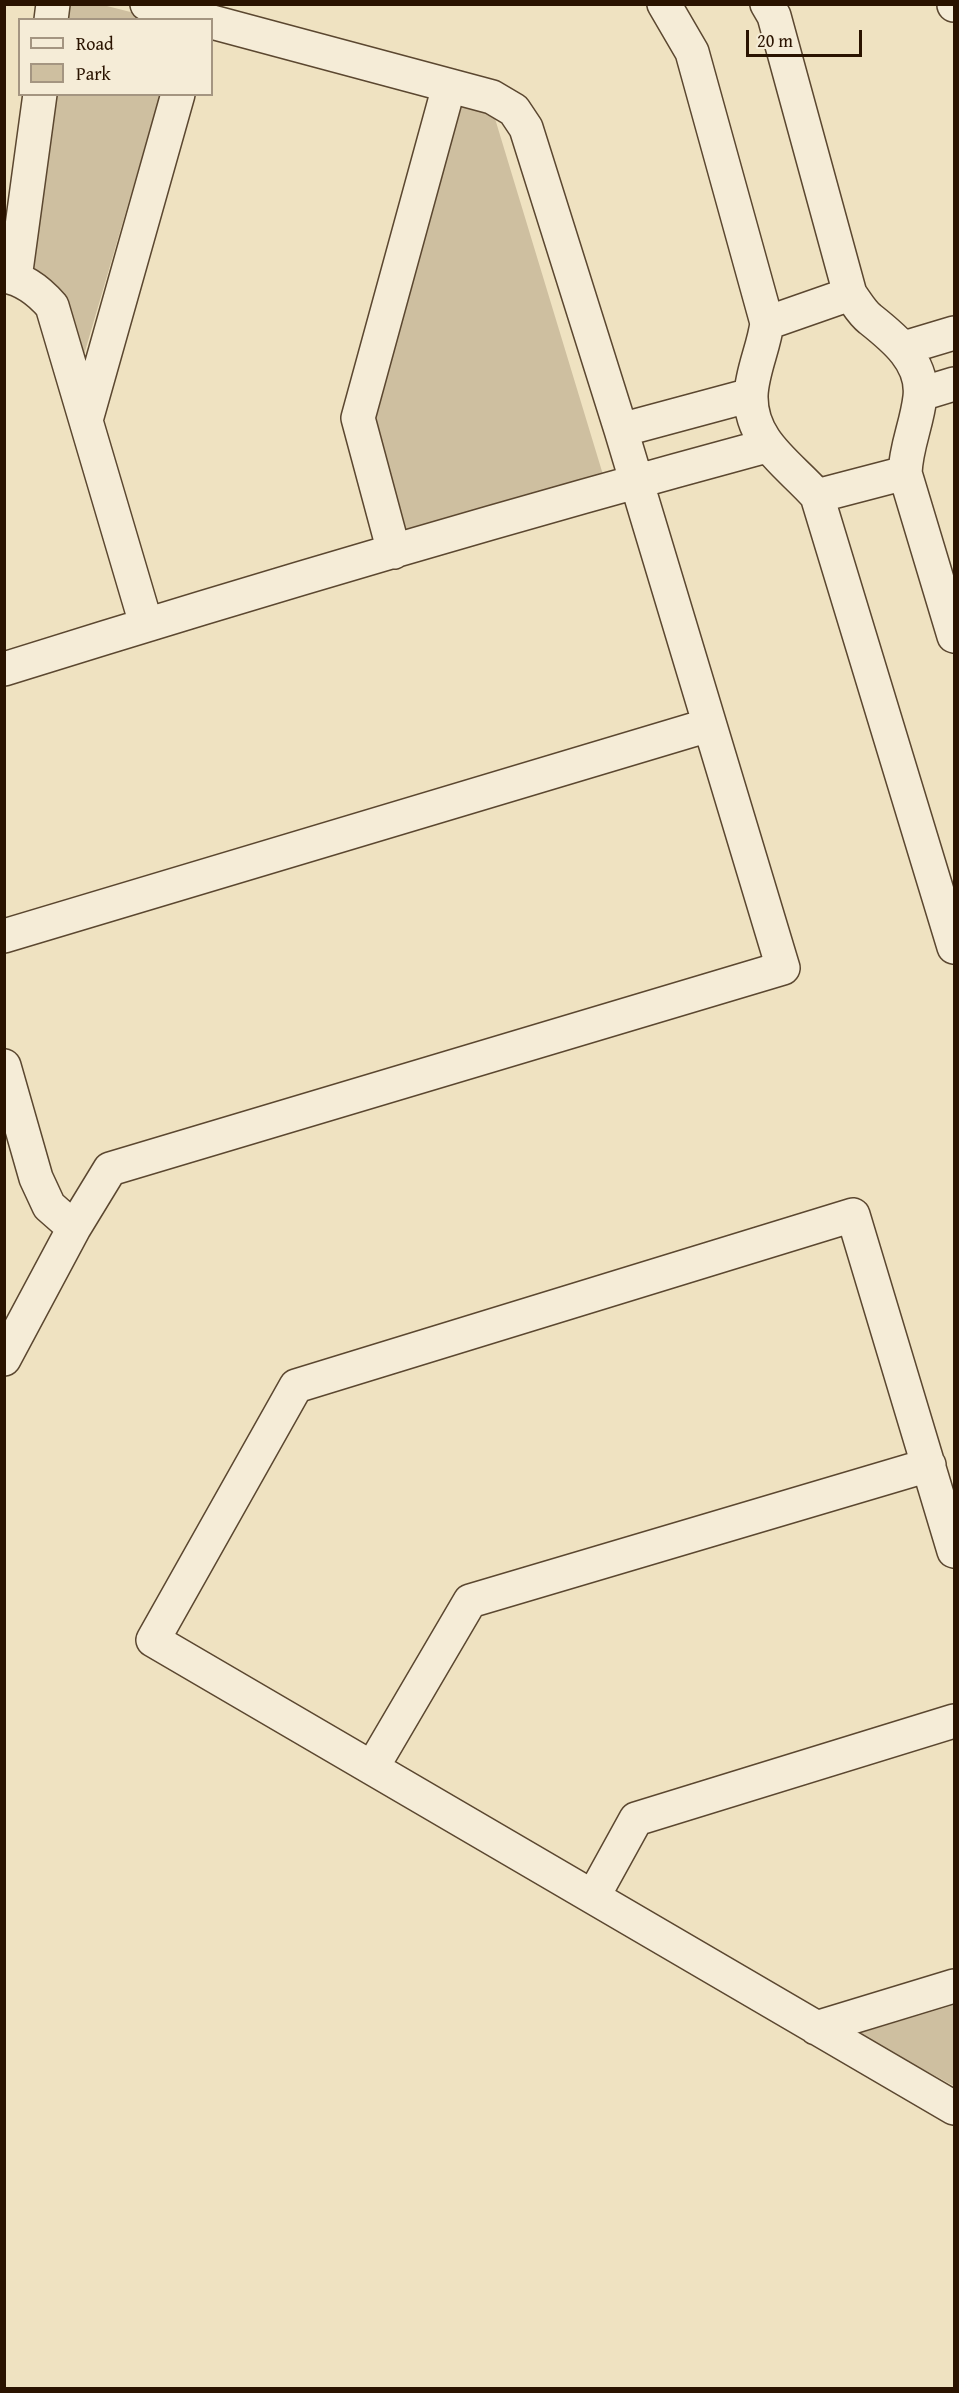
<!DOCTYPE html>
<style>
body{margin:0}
#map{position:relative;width:959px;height:2393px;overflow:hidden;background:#efe2c1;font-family:"Gentium Book Plus",serif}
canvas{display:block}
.frame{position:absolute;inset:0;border:6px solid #2a1300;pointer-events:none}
.legend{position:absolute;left:18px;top:18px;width:195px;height:78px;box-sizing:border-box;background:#f5ecd7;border:2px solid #a49581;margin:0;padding:8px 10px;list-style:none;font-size:18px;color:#2a1300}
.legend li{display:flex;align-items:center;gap:12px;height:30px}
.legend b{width:30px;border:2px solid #a49581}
.scale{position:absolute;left:746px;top:30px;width:116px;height:27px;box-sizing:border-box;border:3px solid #2a1300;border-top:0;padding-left:8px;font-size:18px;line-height:21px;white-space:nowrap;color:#2a1300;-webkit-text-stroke:4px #f5ecd7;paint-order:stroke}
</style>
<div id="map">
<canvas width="959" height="2393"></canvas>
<div class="frame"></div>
<ul class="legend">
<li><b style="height:8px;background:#f5ecd7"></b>Road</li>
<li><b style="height:16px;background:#cebfa0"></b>Park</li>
</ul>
<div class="scale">20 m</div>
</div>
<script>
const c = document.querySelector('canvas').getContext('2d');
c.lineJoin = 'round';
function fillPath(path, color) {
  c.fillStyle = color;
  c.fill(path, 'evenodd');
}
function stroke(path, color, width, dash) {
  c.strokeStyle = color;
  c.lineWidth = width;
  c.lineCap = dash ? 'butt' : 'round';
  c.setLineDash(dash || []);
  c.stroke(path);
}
const green = new Path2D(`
 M62,4L103,5L158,19L60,20Z
 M50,95H160L81,365L27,271Z
 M455,101L493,112L604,478L407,535L372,415Z
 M954,2005V2086L857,2034Z`);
const street = new Path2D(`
 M147,4L202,20
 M664,4L692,52L767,323C764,347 752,371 751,395C750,442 789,464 817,496L954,947
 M767,4L774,16L850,294C856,302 862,313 870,319C894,338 924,362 920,397C917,424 906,446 905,473L954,636
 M954,4V5
 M51,20L53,4
 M4,276C24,279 39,291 52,306L146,624
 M15,278L40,94
 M767,323L850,294
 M904,348L954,333
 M921,394L954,384
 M86,420L178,94
 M621,430L751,395
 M817,496L905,473
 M394,552L358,418L449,86
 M4,669C257,590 511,515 766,446
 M4,936L709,725
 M4,1066L36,1178L49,1206L74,1228
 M4,1359L74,1228L110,1169L783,968L621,430L526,128L514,110L492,97L212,22
 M954,1551L853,1215L296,1386L153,1640L954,2108
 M372,1768L470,1601L929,1465
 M593,1897L636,1819L954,1721
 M816,2028L954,1986`);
fillPath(green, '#cebfa0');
stroke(street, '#5b4730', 36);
stroke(street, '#f5ecd7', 33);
</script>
